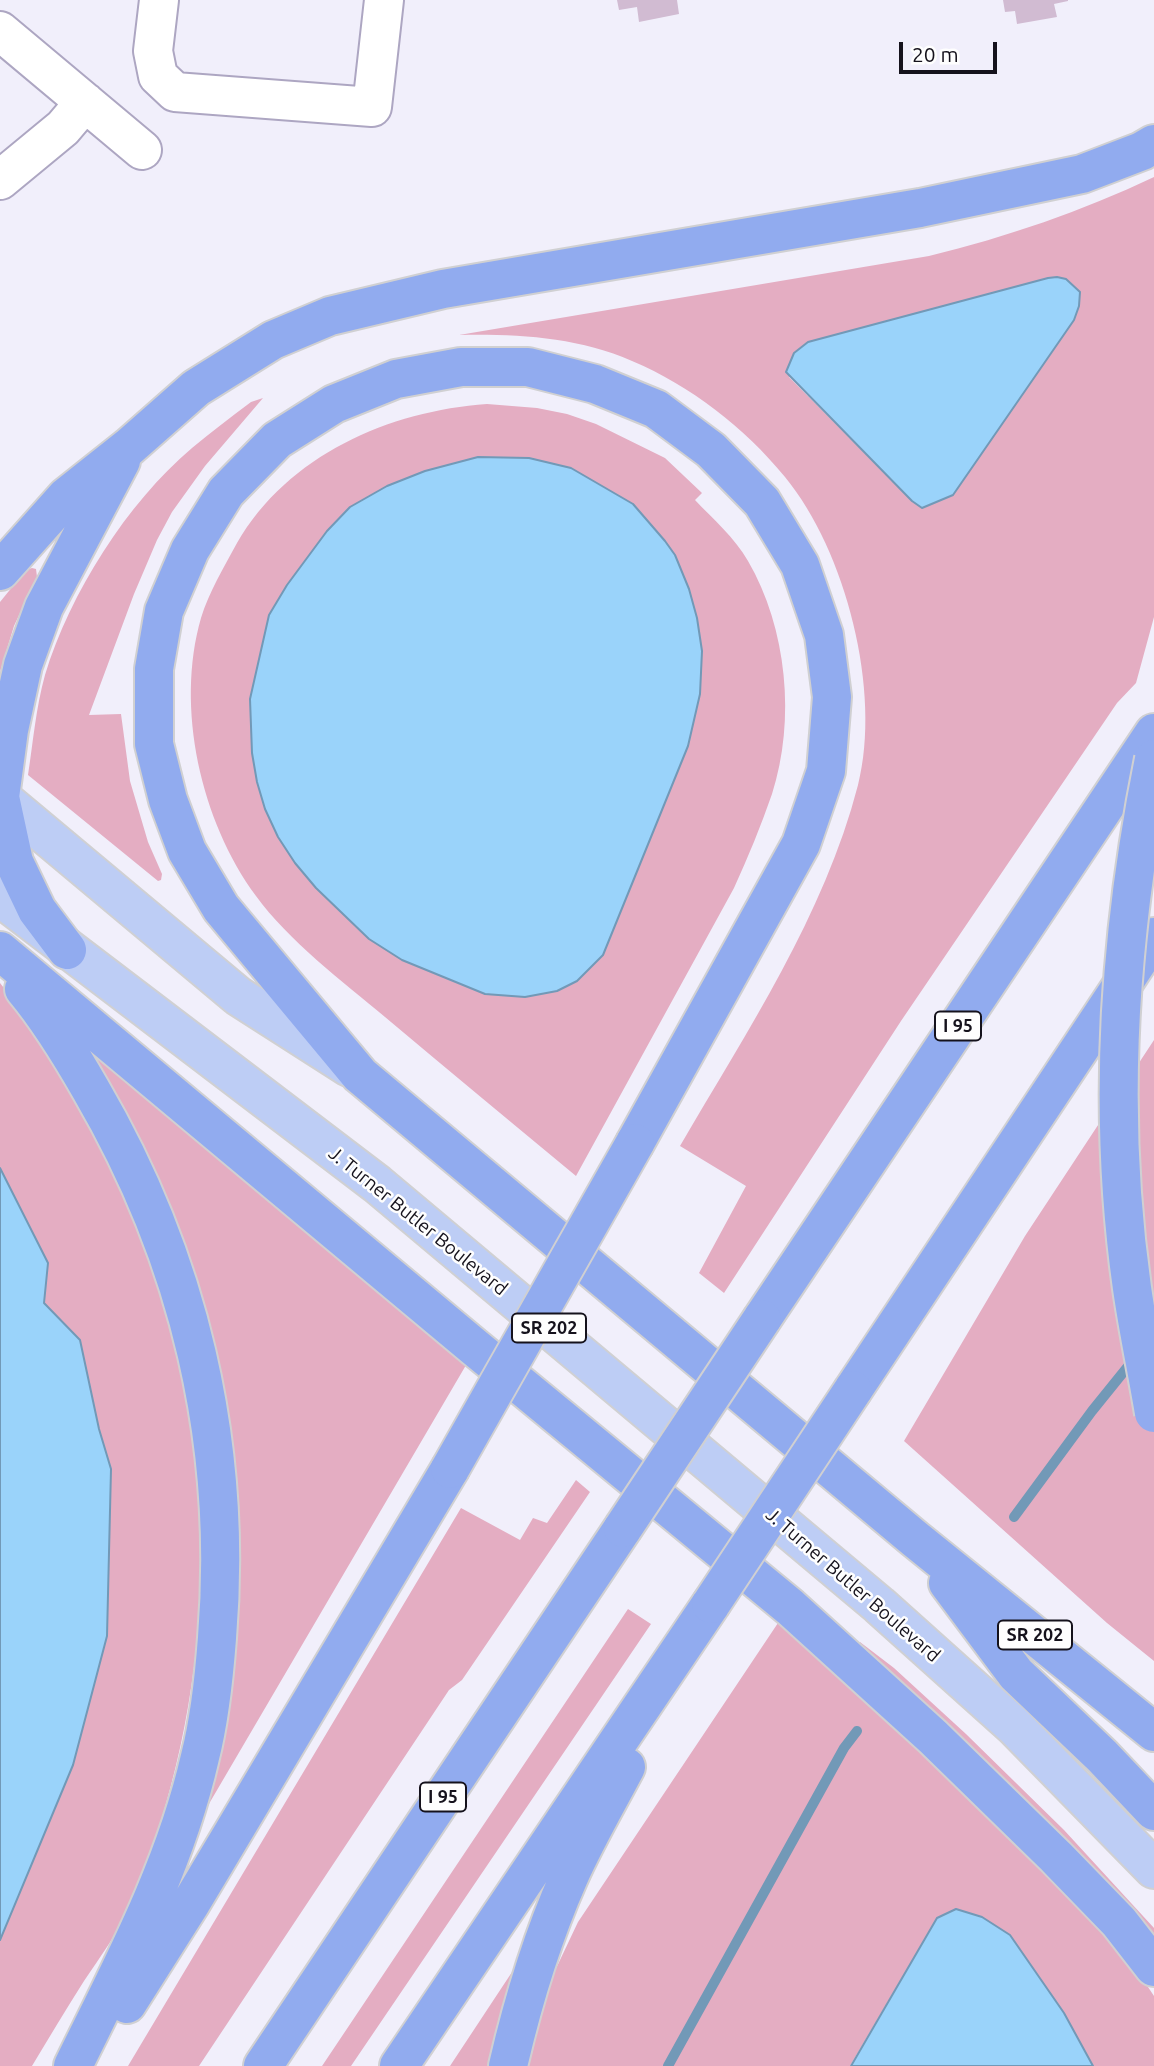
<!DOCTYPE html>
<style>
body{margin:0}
#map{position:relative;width:1154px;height:2066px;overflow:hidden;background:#f1effb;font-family:Ubuntu,sans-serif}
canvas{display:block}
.scale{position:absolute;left:899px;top:42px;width:98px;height:32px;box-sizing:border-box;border:4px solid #15121c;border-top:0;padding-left:9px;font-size:21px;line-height:24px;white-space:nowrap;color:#15121c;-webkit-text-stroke:5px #fefefe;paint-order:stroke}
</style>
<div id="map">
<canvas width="1154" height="2066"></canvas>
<div class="scale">20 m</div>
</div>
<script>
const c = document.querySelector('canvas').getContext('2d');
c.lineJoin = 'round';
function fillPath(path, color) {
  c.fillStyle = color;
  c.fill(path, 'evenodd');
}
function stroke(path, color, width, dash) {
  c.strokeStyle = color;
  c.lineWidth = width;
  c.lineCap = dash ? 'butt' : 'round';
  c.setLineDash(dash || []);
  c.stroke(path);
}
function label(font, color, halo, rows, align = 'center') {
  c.font = font + ' Ubuntu,sans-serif';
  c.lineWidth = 5;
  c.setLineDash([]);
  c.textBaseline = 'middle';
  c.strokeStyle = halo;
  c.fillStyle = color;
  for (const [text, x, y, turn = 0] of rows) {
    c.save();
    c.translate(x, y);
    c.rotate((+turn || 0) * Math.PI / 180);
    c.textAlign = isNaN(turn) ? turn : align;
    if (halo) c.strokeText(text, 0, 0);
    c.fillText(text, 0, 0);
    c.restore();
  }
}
const green = new Path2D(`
 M1154,177V617L1136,683L1117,703L901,1021L724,1293L699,1273L746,1186L680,1146C747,1031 824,916 858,785C882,692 846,551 785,477C744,427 691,386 632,361C577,337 518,334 459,335L929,256C1007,237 1082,211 1154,177ZM1079,306L1074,320L953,495L922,508L912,501L789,377Z
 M263,398L205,466L172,512L157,540L134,594L89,715L121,714L130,781L148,842L162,874L161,880L158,881L28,775C33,742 36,707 45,675C70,593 127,503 192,448C211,432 231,417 251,402Z
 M487,404L537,408L567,414L596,424L665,458L702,493L695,500C713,519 735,538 748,561C787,628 796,720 772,794C761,826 748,857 734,888L576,1176C512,1123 448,1070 385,1017C343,982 288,940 256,896C201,821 175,708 201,618C209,592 224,567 237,543C288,455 389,411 487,404ZM478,457L633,504L665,541L675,555L689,589L697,618L702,651L700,694L688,746L603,955L525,997L485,994L402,960L369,939L316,888L295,863L278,837L265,809L252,753L250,699L269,615L287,585L327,532L350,507L387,486L425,471Z
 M32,568L36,569L37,577L14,626L0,672V602L26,570Z
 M0,983C29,1019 57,1058 80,1098C93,1122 103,1148 114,1173C126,1199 141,1226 151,1253C225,1463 217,1701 130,1906C118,1933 100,1957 84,1981C66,2009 49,2038 32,2066H0V1940L73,1765L107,1636L111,1469L99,1429L80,1340L44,1303L48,1263L0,1168Z
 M53,1010L469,1360L186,1843L227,1441Z
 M1154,1040V1661L1107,1623L904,1441L1025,1236Z
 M576,1480L590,1492L462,1680L449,1690L199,2066H128L461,1508L520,1540L533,1518L547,1523Z
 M628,1609L651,1624L351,2066H322Z
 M780,1620L889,1715L1120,1945L1154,1996V2066H1093L1064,2013L937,1918L850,2066H526L551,1979L578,1922Z
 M860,1642L894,1668L966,1734L1064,1830L1154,1928V1948L858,1648Z
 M516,1966L492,2066H450Z`);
const water = new Path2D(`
 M1057,277L1066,279L1080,292L1079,306L1074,320L953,495L922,508L912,501L786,372L794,353L808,342L1048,278Z
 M478,457L529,458L571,468L633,504L665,541L675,555L689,589L697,618L702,651L700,694L688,746L603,955L577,981L557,991L525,997L485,994L402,960L369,939L316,888L295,863L278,837L265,809L257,782L252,753L250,699L269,615L287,585L327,531L350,507L387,486L425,471Z
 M0,1168L48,1263L44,1303L80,1340L99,1429L111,1469L107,1636L73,1765L0,1940Z
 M956,1909L982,1917L1010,1935L1064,2013L1093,2066H851L937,1918Z`);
const stream = new Path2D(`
 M1014,1517L1092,1411L1134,1359
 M668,2066L844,1748L857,1731`);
const building = new Path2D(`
 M617,0H677L679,14L639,22L637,7L619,10Z
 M1003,0H1068V1L1054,4L1057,17L1017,24L1015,11L1005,12Z`);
const minor = new Path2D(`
 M159,0L153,51L158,76L175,92L372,107L384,0
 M0,31L142,150
 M0,180L63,128L85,102`);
const major = new Path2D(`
 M0,797L238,996L349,1067
 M0,897L377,1184L879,1605L1014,1726L1154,1869`);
const highway = new Path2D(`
 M0,571L66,497L129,447L196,388L273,340L330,316L443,289L920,208L1082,174L1142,151L1154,144
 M67,950L37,910L14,862L0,797L9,730L23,665L44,607L121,461
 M0,951L473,1346L790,1607L933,1737L1056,1857L1119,1922L1154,1967
 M24,989C50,1020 71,1055 91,1090C189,1258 233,1443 217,1638C214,1678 210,1718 200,1757C175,1867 122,1966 73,2066
 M635,1143L801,844L826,771L832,697L824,635L800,565L762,502L711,450L656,409L595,384L528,367H461L396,379L334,404L277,440L226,492L190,550L164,611L154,669V744L168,800L187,851L221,908L360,1075L915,1539L1154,1732
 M762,1319L1154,733
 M853,1390L1154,937
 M948,1583L1016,1674L1102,1756L1154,1811
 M127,2004L191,1903L450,1469
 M263,2066L623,1528
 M399,2066L711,1604
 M508,2066C523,2001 542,1938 569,1877C586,1839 607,1803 626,1767`);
const highwayBridge = new Path2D(`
 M1154,759C1119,932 1107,1112 1132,1288C1138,1330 1147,1371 1154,1413
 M450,1469L635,1143
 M623,1528L762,1319
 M711,1604L853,1390`);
const shields = [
 [958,1026,46],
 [549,1328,74],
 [1035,1635,74],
 [443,1797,46]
];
const shieldNames = [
 ["I 95",958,1026],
 ["SR 202",549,1328],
 ["SR 202",1035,1635],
 ["I 95",443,1797]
];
const streetNames = [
 ["J. Turner Butler Boulevard",418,1221,39],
 ["J. Turner Butler Boulevard",853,1585,41]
];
fillPath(green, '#e4adc2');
fillPath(water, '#9ad3fa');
stroke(water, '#7299b7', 2);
stroke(stream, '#7299b7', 10);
fillPath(building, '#d1bbd2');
stroke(minor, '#ada6c2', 42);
stroke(major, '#d0d0d2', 42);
stroke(highway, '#d0d0d2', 42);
stroke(minor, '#fff', 38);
stroke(major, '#bdcdf5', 38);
stroke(highway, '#91abef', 38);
stroke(highwayBridge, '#d0d0d2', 42, []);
stroke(highwayBridge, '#91abef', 38);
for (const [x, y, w] of shields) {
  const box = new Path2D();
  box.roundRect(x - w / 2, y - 14.5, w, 29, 5);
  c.fillStyle = '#fefefe';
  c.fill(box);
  stroke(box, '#15121c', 2);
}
label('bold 18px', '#15121c', null, shieldNames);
label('19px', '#15121c', '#fefefe', streetNames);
</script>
